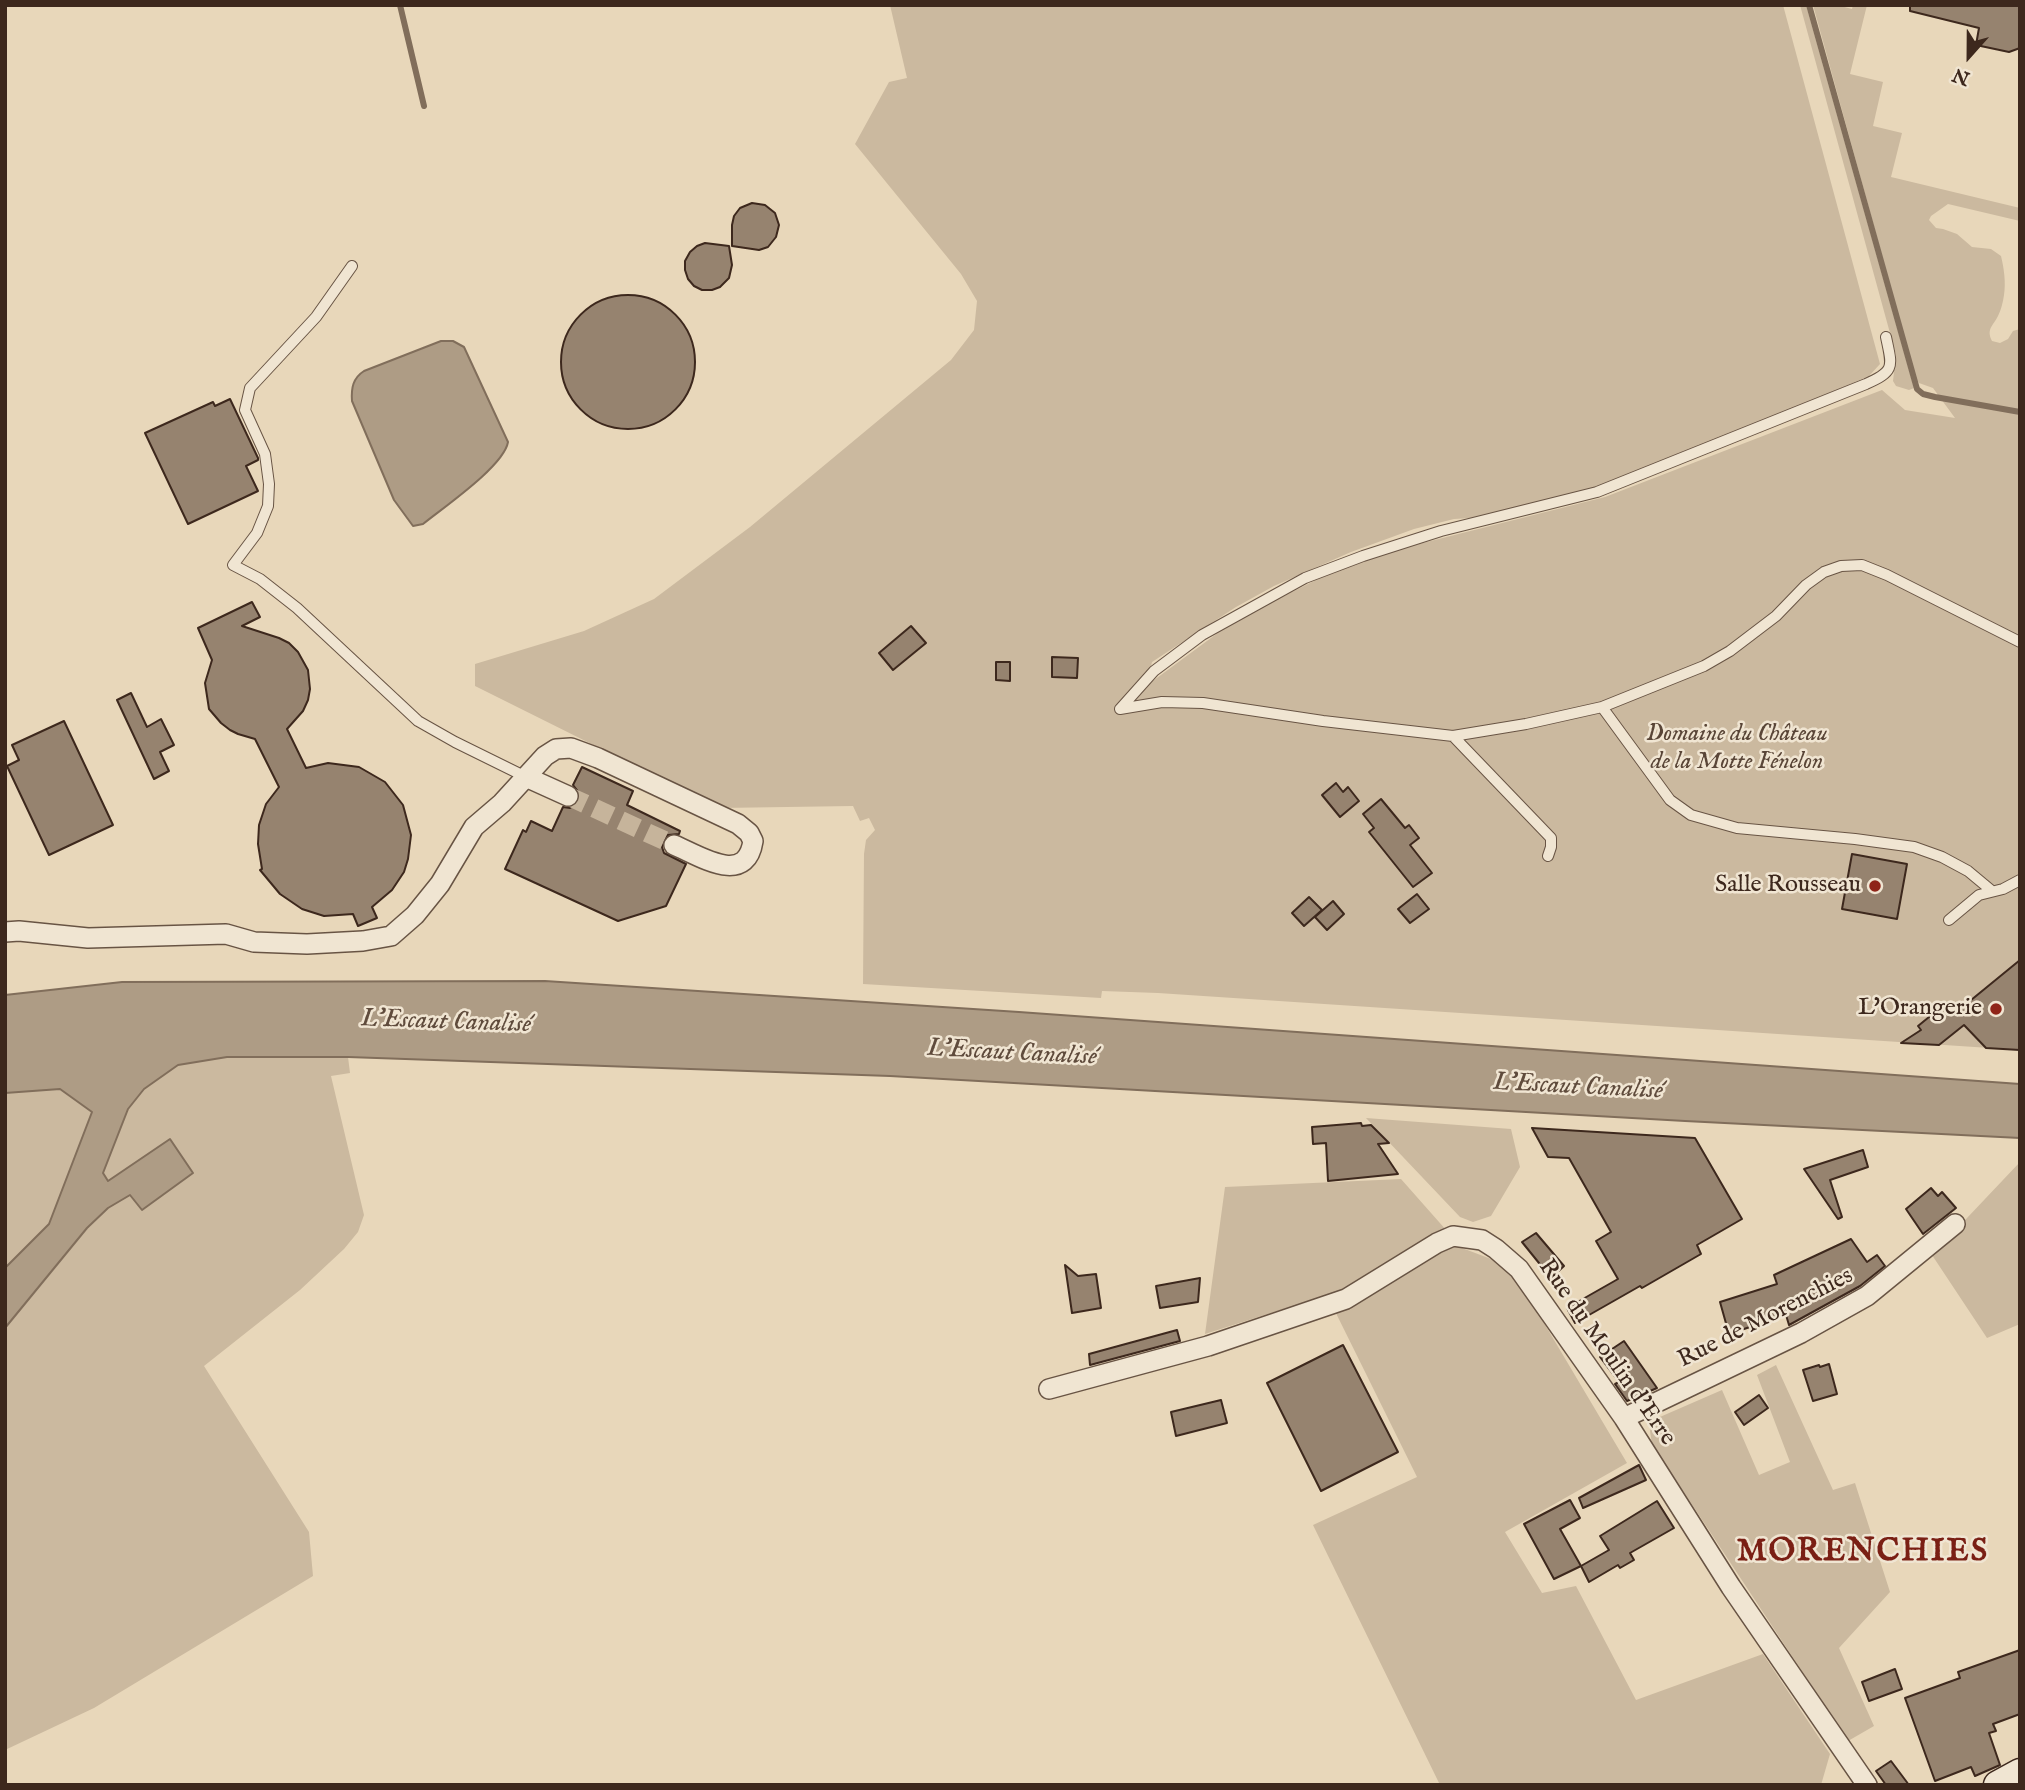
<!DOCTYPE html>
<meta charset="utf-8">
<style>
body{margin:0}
#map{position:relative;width:2025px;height:1790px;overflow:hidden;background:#e8d7ba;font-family:"IM FELL English",serif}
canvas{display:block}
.frame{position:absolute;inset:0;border:7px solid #3d281d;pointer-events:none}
.north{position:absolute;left:1934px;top:21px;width:70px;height:70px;-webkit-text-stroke:5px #f0e5d2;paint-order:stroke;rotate:201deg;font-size:19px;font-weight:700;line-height:28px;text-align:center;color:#3d281d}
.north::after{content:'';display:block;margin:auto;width:24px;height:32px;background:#3d281d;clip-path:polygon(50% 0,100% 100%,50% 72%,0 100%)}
</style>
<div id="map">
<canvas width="2025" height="1790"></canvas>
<div class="frame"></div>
<div class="north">N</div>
</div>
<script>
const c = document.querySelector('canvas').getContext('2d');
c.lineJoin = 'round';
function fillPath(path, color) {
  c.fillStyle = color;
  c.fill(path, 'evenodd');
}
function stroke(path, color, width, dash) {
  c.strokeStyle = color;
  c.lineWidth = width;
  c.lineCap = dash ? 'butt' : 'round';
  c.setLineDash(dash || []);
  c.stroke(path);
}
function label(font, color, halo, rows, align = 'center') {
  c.font = font + ' "IM FELL English",serif';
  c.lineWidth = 5;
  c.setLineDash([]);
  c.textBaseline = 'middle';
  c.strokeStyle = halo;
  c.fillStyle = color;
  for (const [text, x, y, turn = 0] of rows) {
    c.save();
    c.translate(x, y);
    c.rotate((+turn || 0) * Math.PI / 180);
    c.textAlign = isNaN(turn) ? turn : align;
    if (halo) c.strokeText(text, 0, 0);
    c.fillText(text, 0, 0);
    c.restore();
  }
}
const green = new Path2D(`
 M890,5H1783L1880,364L1869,376L1760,423L1598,487L1490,517L1454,519L1414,529L1351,552L1274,586L1236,607L1152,662L1146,686L1234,621L1322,577L1391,551L1605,497L1882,390L1905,410L1955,418L1933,388L1919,383L1916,379L1813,5H1837L1852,9L1853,5H1867L1850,74L1883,82L1873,126L1902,133L1891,177L2020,208V221L1948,204L1931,216L1929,220L1936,228L1943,229L1957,234L1972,247L1991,249L2001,256C2004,268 2006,283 2004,295C2003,302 2001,310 1998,316C1993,326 1986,329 1992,341L2000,343L2008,339L2013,331L2020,329V1050L1158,993L1102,991L1101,998L863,984L864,854L866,840L875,830L869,818L860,821L853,806L720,808L475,686V664L584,631L654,599L750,527L951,360L974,330L977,301L961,274L855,144L889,82L907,78Z
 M1800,5H1806L1914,388L1909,390L1896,386L1893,381L1896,355Z
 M227,1057H348L350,1073L331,1076L364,1215L358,1232L344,1249L300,1290L204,1366L309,1532L313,1576L94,1708L5,1750V1328L87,1229L108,1208L130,1195L142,1210L192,1173L108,1181L103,1173L128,1109L144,1089L178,1065Z
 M60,1089L92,1112L49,1224L5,1268V1093Z
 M1366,1118L1511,1129L1520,1167L1491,1216L1473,1222L1460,1217Z
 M2020,1162V1324L1987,1338L1932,1255Z
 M1401,1179L1462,1248L1499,1262L1525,1291L1627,1463L1505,1532L1542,1593L1576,1586L1636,1700L1763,1654L1830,1754L1821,1785H1440L1313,1525L1417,1477L1327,1295L1205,1334L1225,1187Z
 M1776,1365L1833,1490L1855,1483L1890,1592L1839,1648L1874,1726L1848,1741L1652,1444L1650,1431L1653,1420L1722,1390L1759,1475L1790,1462L1757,1375Z`);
const water = new Path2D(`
 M441,341H453L464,347L508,442C504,466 444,507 423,524L413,526L394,500L352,401C351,388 353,378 364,371Z
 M545,981L1019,1012L2020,1084V1138L1685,1121L890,1076L348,1057H227L178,1065L144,1089L128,1109L103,1173L108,1181L170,1139L193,1173L142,1210L130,1195L108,1208L87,1228L5,1328V1268L49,1224L92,1112L60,1089L5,1093V995L122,982Z`);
const stream = new Path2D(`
 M400,5L424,106
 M1809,5L1917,389L1923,394L1935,397L2020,412`);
const building = new Path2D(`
 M1910,5H2020V48L2009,52L1976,45L1979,28L1910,11Z
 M752,203L765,205L775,213L779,225L776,237L768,247L759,250L732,246V225L734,216L740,208Z
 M705,243L729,246L732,265L729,278L720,287L712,290H702L694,286L688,279L685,270V261L690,252L697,246Z
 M561 362a67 67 0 1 1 134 0a67 67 0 1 1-134 0Z
 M230,399L258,458V460L246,466L258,491L188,524L145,433L213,402L215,406Z
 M252,602L260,617L242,626L279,638L289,643L298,652L308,670L310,689L308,700L303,711L287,729L306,768L328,763L359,767L385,782L403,805L411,835L408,859L404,872L392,890L372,907L377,918L358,926L353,914L324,916L302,909L280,894L260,870L262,869L258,844L259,825L266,804L279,787L255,739L238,734L230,730L221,723L209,709L205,683L212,660L198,628Z
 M911,626L926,643L893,670L879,653Z
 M1052,657L1078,658L1077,678L1052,677Z
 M996,662H1010V681L996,680Z
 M131,693L147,727L161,719L174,745L160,752L169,771L154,779L117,700Z
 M64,721L113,825L49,855L7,766L19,760L12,745Z
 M582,767L633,791L627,805L680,831L679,834L668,835L663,841L662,847L664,853L686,864L666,906L618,921L505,869L523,830L526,832L531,821L552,831L563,807L570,808L579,802L580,794L573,785Z
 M1336,783L1343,792L1348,787L1359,801L1340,817L1322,795Z
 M1381,799L1405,828L1409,825L1419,838L1410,845L1432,873L1413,887L1369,832L1374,828L1363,814Z
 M1852,854L1907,864L1897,919L1842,909Z
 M1417,894L1429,909L1410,923L1398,909Z
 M1309,897L1322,910L1304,926L1292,913Z
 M1333,901L1344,914L1327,930L1315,917Z
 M2020,960V1050L1986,1048L1964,1025L1939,1045L1901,1043L1921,1030L1918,1026L1945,1004L1954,1014Z
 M1361,1123L1362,1126L1371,1125L1389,1143L1378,1144L1398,1174L1328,1181L1326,1143L1313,1144L1312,1127Z
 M1532,1128L1695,1138L1742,1219L1697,1245L1701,1254L1642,1288L1640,1286L1575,1323L1567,1308L1618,1279L1596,1241L1611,1232L1569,1158L1548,1157Z
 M1863,1150L1868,1167L1830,1180L1842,1217L1838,1219L1804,1169Z
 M1931,1188L1938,1196L1942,1192L1956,1208L1923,1234L1906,1209Z
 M1536,1233L1564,1266L1550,1279L1543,1268L1522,1242Z
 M1851,1239L1867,1262L1877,1255L1885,1266L1860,1286L1789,1325L1786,1315L1729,1334L1720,1302L1777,1284L1774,1275Z
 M1065,1265L1078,1276L1096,1274L1101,1308L1072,1313Z
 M1200,1278L1198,1302L1160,1308L1156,1286Z
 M1177,1330L1180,1341L1090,1365L1089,1354Z
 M1624,1341L1657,1388L1627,1401L1615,1384L1619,1382L1600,1357Z
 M1343,1345L1398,1452L1321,1491L1267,1383Z
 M1829,1364L1837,1394L1813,1401L1803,1370L1819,1365L1820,1367Z
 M1759,1395L1768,1408L1744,1425L1735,1412Z
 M1221,1400L1227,1423L1176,1436L1171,1412Z
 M1639,1465L1646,1480L1583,1508L1579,1498Z
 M1570,1500L1580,1518L1560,1529L1581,1566L1554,1579L1524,1524Z
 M1657,1501L1674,1528L1630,1553L1634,1560L1620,1568L1618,1565L1589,1582L1581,1566L1609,1550L1600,1536Z
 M2020,1650V1714L1993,1724L1996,1731L1989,1733L2000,1765L1975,1776L1971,1767L1935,1781L1905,1698L1960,1678L1958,1672Z
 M1895,1669L1902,1689L1869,1701L1862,1682Z
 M1891,1761L1909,1785H1886L1876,1771Z`);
const streetTunnel = new Path2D(`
 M568,796L674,845`);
const lane = new Path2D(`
 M352,266L316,317L250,388L245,410L265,454L269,484L268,506L257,533L233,565L260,579L297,608L418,721L455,742L526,777
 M1120,709L1154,671L1202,635L1305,578L1363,556L1441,531L1597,492L1866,384C1896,371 1892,366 1886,337
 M1120,709L1162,702L1203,703L1323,721L1453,736L1526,724L1602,707
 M1453,736L1551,838V847L1548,856
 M1992,891L1968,871L1942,857L1914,847L1855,839L1737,828L1691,815L1670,800L1602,707L1704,666L1730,651L1776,616L1806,585L1824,572L1841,566L1862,565L1887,575L2020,642
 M1949,920L1979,895L2003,889L2020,880`);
const street = new Path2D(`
 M526,777L568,796
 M5,932L19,931L88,938L226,934L254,942L307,944L363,941L391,936L415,915L440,884L474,827L502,803L545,756L556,749L571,748L598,758L738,824L749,833L753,841C746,887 700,856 674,845
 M1049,1389L1208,1346L1346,1299L1437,1243L1453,1236L1482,1240L1496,1249L1519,1269L1624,1418L1731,1587L1867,1785
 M1624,1418L1801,1333L1867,1296L1955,1224`);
const secondary = new Path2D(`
 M1998,1785L2020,1773`);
const markers = [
 [1875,886,7,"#8f2418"],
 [1996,1009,7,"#8f2418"]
];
const parkNames = [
 ["Domaine du Château",1737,735],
 ["de la Motte Fénelon",1737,763]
];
const poiNames = [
 ["Salle Rousseau",1861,886],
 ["L'Orangerie",1982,1009]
];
const streetNames = [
 ["Rue de Morenchies",1766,1319,-27],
 ["Rue du Moulin d'Erre",1606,1353,55]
];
const waterNames = [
 ["L'Escaut Canalisé",446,1023,2],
 ["L'Escaut Canalisé",1012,1054,3],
 ["L'Escaut Canalisé",1578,1088,3]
];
const districtNames = [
 ["MORENCHIES",1863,1553]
];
fillPath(green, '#cbb99f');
fillPath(water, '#ae9c85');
stroke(water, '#816e5b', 2);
stroke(stream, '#816e5b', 6);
fillPath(building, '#96836f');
stroke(building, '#3d281d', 2);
stroke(streetTunnel, '#c6b49b', 19, [19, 10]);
stroke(lane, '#685444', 12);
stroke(street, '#685444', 22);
stroke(secondary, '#3d281d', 31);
stroke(lane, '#f0e5d2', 10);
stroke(street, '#f0e5d2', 19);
stroke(secondary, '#f0e5d2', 28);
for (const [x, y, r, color] of markers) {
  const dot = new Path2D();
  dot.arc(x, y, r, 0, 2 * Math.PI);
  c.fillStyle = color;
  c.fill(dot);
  stroke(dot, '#f0e5d2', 2.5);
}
label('italic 24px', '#594537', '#f0e5d2', parkNames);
label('24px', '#3d281d', '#f0e5d2', poiNames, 'right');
label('24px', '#3d281d', '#f0e5d2', streetNames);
label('italic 26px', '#5f4b3c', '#f0e5d2', waterNames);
c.letterSpacing = '2px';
label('bold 32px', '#7a1f14', '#f0e5d2', districtNames);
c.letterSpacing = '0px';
</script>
